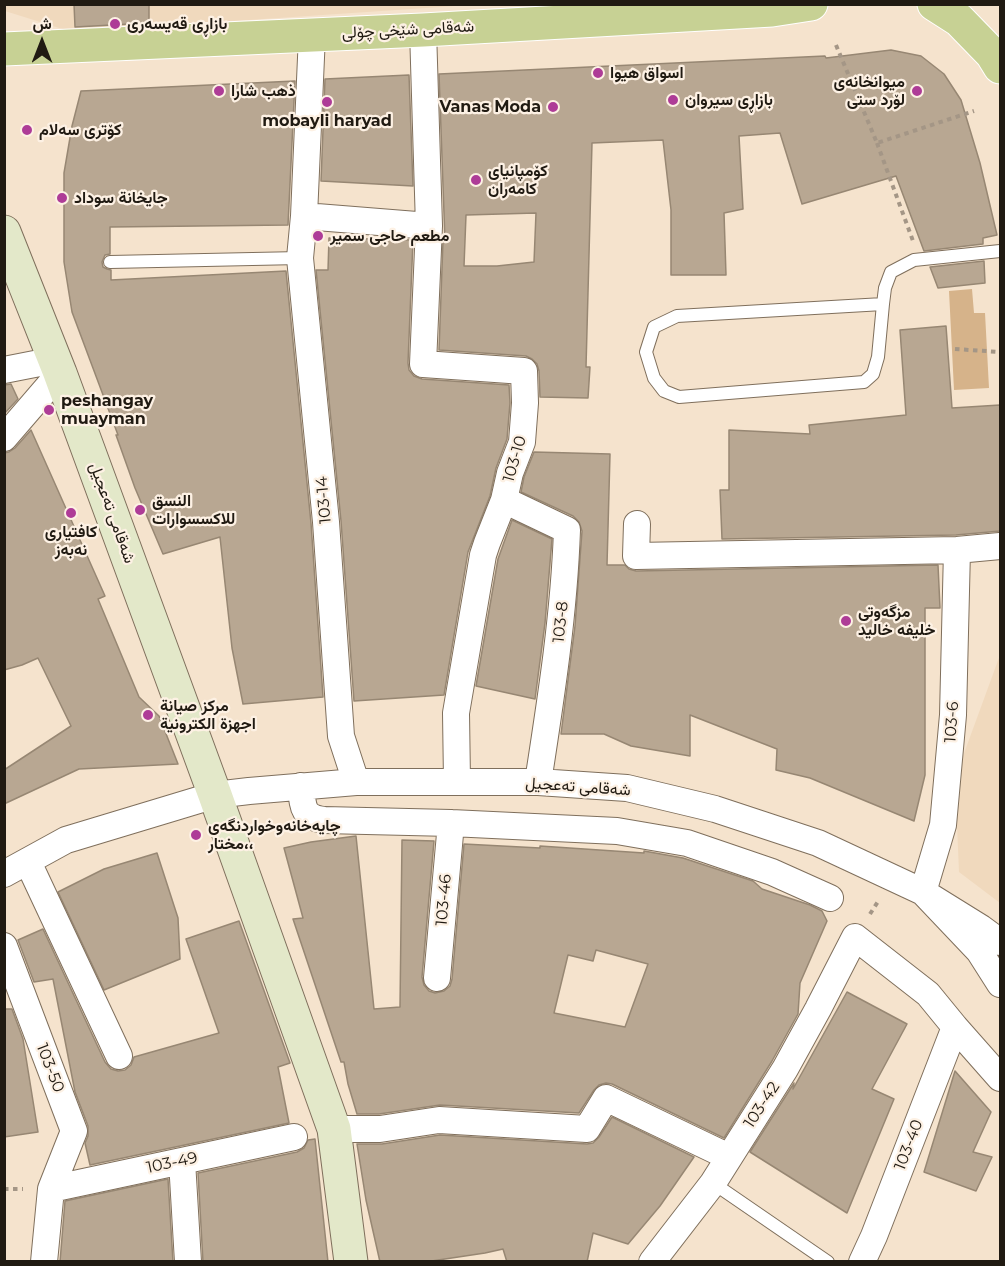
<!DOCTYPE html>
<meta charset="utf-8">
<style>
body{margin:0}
#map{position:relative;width:1005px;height:1266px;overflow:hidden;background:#f5e3cd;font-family:Montserrat,Vazirmatn,sans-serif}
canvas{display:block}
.frame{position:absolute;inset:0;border:6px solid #201a12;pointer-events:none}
.north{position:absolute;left:12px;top:12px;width:60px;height:60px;-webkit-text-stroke:4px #fdf1e4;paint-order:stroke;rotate:0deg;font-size:16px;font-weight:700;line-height:24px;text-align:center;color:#201a12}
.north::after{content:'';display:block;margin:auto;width:21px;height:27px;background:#201a12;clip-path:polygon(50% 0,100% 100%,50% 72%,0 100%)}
</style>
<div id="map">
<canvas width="1005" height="1266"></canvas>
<div class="frame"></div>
<div class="north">ش</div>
</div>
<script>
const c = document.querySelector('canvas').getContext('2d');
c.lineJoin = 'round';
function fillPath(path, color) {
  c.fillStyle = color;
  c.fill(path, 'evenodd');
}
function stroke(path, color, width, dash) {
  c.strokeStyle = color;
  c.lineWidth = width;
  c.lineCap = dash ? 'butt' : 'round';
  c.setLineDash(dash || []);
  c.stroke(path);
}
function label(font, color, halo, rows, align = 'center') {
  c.font = font + ' Montserrat,Vazirmatn,sans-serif';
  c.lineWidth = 4.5;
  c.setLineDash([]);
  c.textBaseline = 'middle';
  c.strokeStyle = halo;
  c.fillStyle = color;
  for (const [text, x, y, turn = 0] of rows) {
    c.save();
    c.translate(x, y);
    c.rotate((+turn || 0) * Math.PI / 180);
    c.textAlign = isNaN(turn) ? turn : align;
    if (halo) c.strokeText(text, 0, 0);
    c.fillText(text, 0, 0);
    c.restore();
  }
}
const built = new Path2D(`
 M5,4L470,5L72,32L5,11Z
 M1000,655V903L959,872L955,778Z`);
const green = new Path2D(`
 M972,289L974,313H985L989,388L954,390L949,291Z`);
const building = new Path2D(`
 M74,4H149V23L75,27Z
 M891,50L921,56L944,74L961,100L980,163L997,235L983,238V244L924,251L896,176L802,204L780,133L739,136L743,209L724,213L726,275H671V210L663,140L592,143L586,367H590L588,398L540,397L539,371L537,364L532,359L526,356L439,350L443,241H445L439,74L825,56L826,58ZM536,213L534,262L497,266H464L466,215Z
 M409,75L413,186L321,181L325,79Z
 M295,81L288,225L110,227V254L105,255L102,262L103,267L107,269L111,270V280L286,271L311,523L323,697L243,704L232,648L220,537L163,554L135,488L116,435H118L72,312L64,262V173L72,126L81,91Z
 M329,238L413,240L408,363L409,370L414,376L422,379L509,385L510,403L507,439L496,468L490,496L468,552L444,695L354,701L341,521L316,270H328Z
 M984,261L985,283L938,288L930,267Z
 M946,326L952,408L1000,405V531L956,535L722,539L720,490H729V430L810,434L809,425L906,415L900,330Z
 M11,384L18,399L4,414V385Z
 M31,430L105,596L98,599L139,697L159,716L178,764L79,769L4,804V770L71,726L38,658L22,665L4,670V453L9,452L15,448Z
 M534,452L610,454L607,565H625L629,569L636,571L938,565L940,608H925V775L914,821L810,778L776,770L777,749L690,715V756L631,746L604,734H561L575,626L582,531L579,522L573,516L521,492L524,477Z
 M512,520L552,539L545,623L535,699L476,686L498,559Z
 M356,836L374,1009L400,1007L402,840L434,841L422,977L424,985L429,991L435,993L444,991L450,986L452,979L464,844L540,848V846L644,853V851L683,858L753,881L762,889L810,905L822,911L827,921L800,983L798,1014L772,1061L724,1138L612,1084L606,1083L599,1085L594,1090L579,1113L440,1105L379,1114H357L348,1084L344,1062H341L293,919L303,918L284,848L311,842ZM596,950L648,964L625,1027L554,1013L568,955L593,961Z
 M157,853L178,918L180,959L104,990L58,892L104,869Z
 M239,921L290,1063L278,1067L289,1123L90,1165L85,1143L88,1136V1126L75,1092L53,979L34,982L18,940L43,929L105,1062L111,1069L118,1071L125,1070L131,1065L134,1057L219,1033L186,939Z
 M847,992L907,1024L872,1089L894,1099L847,1213L750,1152L794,1083L793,1089Z
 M4,1009H12L23,1039L38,1132L4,1137Z
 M955,1071L991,1112L973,1152L992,1157L976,1191L924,1172Z
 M612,1117L694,1157L660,1206L628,1244L593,1233L587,1262H507L503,1249L485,1253L425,1262H380L366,1200L357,1144H382L440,1135L587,1144L593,1143L599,1137Z
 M315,1139L328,1262H203L198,1173L297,1152L304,1148L308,1140Z
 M168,1179L173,1262H60L65,1201Z`);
const path = new Path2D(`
 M836,45L877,143L974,111
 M877,143L913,241
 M955,349L1000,352
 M870,914L879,900
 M4,1189H23`);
const lane = new Path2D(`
 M110,262L300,258
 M883,304L677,316L654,327L646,352L654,378L664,391L679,397L864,382L873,374L878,357L883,304L885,288L891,272L914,260L1000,251
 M713,1183L828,1262`);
const street = new Path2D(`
 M423,30L429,226L423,364L524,371L525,403L522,442L510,473L504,500L487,543L483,555L456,713L457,781
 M312,35L304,216L429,226
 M304,216L300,258L326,522L341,736L356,782
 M4,370L55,360
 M4,438L60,373
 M504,500L567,530C564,615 551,698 538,782
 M637,524L636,556L957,550L1000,546
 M957,550L953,715L943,825L923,892L981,928L1000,942
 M301,786C303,807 302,817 324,820L451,823L617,831L687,843L772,872L830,898
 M28,862L119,1056
 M4,874L66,840L215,795L249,791L356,782H538L627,788L715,809L818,843L923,892L979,951L1000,984
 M4,946L74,1131L51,1189L44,1262
 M437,978L451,823
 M334,1129H380L439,1120L587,1129L606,1098L729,1157
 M182,1161L188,1262
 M51,1189L294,1137
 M652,1262L713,1183L785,1069L818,1009L855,937L928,994L955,1027L1000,1078
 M862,1262L874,1236L955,1027`);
const secondary = new Path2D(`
 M4,232L60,373L215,795L334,1129L351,1262`);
const primary = new Path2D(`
 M934,4L959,20L992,54L1000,67
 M4,49L423,30L772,10L811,4`);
const markers = [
 [115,24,6,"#ae3c97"],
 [598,73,6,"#ae3c97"],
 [219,91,6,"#ae3c97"],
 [917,91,6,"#ae3c97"],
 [673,100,6,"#ae3c97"],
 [327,102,6,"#ae3c97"],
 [553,107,6,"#ae3c97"],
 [27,130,6,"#ae3c97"],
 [476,180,6,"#ae3c97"],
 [62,198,6,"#ae3c97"],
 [318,236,6,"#ae3c97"],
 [49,410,6,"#ae3c97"],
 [140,510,6,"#ae3c97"],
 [71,513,6,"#ae3c97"],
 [846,621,6,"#ae3c97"],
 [148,715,6,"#ae3c97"],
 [196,835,6,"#ae3c97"]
];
const poiNames = [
 ["بازاڕی قەیسەری",127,24],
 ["اسواق هيوا",610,73],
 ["میوانخانەی",905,82,"right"],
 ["لۆرد ستی",905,100,"right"],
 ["ذهب شارا",231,91],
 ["بازاڕی سیروان",685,100],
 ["Vanas Moda",541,107,"right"],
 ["mobayli haryad",327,121,"center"],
 ["كۆتری سه‌لام",39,130],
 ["کۆمپانیای",488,171],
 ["کامەران",488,189],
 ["جايخانة سوداد",74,198],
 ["مطعم حاجی سمیر",330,236],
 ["peshangay",61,401],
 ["muayman",61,419],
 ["النسق",152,501],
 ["للاكسسوارات",152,519],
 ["کافتیاری",71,532,"center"],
 ["نەبەز",71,550,"center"],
 ["مزگه‌وتی",858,612],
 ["خلیفه‌ خالید",858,630],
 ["مركز صيانة",160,706],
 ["اجهزة الكترونية",160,724],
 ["چایەخانەوخواردنگەی",208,826],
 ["مختار،،",208,844]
];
const streetNames = [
 ["شەقامی شێخی چۆلی",408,30,-3],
 ["103-10",515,459,-74],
 ["103-14",324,500,-95],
 ["شەقامی تەعجیل",112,513,70],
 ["103-8",561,622,-84],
 ["103-6",952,722,-86],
 ["شەقامی تەعجیل",578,787,4],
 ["103-46",444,900,-85],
 ["103-50",50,1068,69],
 ["103-42",762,1105,-57],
 ["103-40",909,1145,-69],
 ["103-49",172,1163,-12]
];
fillPath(built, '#f0d9bd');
fillPath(green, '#d6b38a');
fillPath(building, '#b8a792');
stroke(building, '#978773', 1.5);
stroke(lane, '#7f6f5c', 14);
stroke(street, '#7f6f5c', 28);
stroke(secondary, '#7f6f5c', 35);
stroke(primary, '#fff', 35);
stroke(path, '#a49686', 4, [4.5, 4.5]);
stroke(lane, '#fff', 12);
stroke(street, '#fff', 26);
stroke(secondary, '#e3e8c9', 33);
stroke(primary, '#c7d194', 33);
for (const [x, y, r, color] of markers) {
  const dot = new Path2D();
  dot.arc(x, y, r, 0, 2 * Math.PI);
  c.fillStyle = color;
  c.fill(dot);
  stroke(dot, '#fdf1e4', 2);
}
label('bold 16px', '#201a12', '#fdf1e4', poiNames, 'left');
label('16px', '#201a12', '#fdf1e4', streetNames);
</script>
